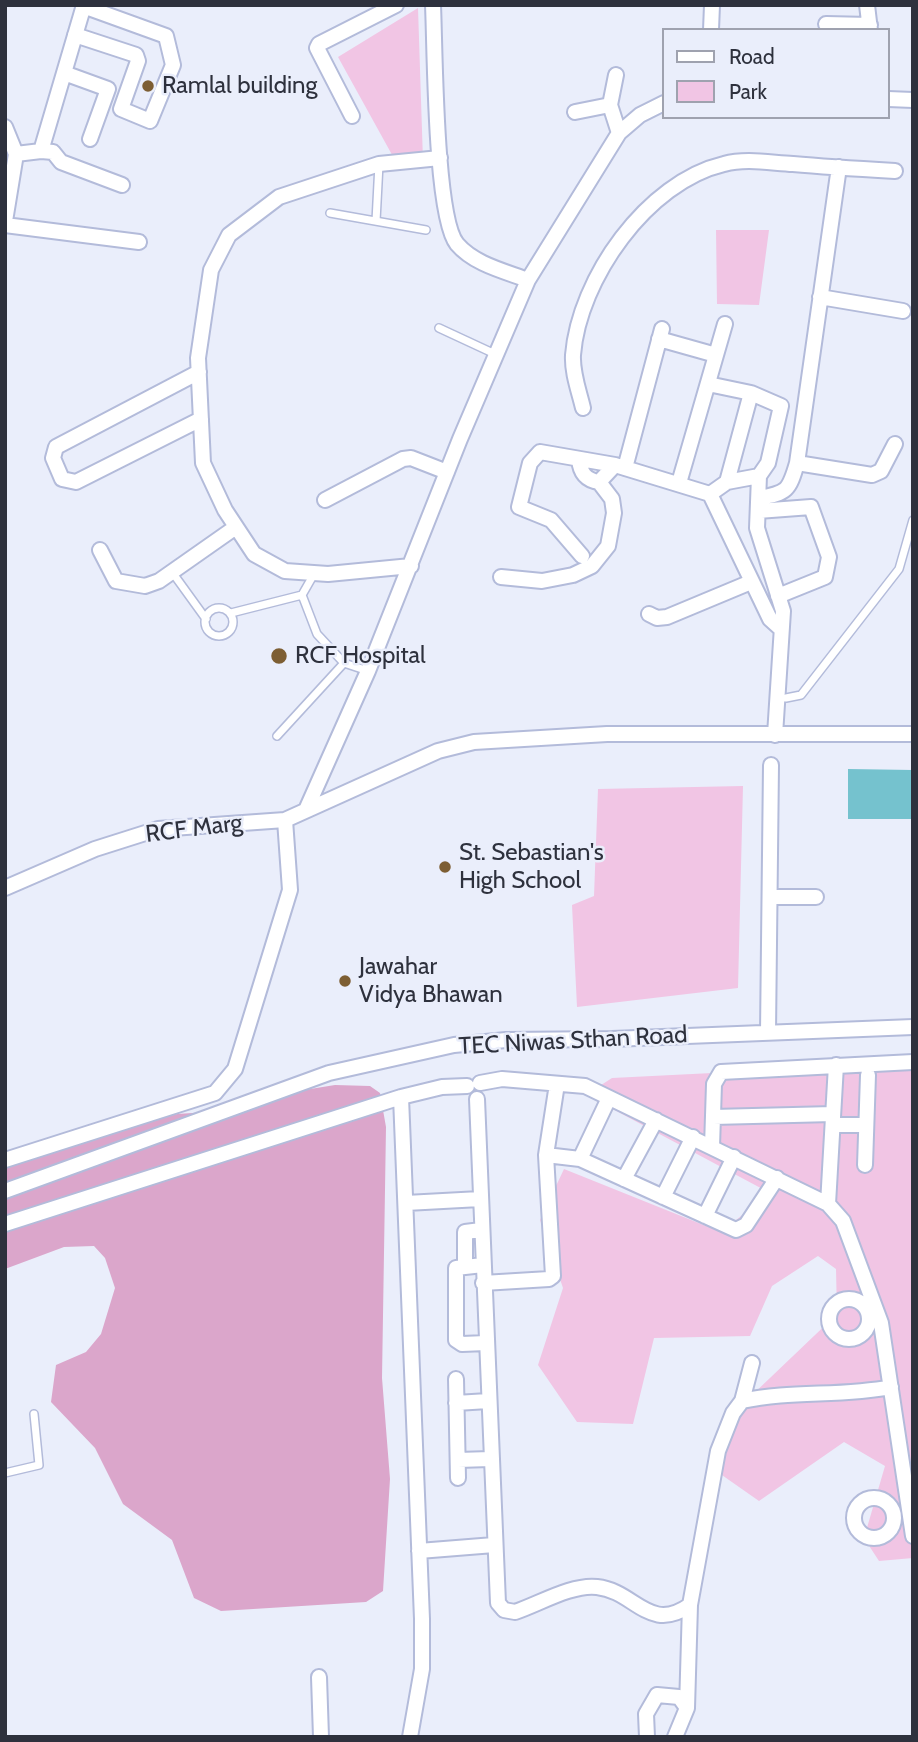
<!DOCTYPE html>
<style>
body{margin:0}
#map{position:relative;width:918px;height:1742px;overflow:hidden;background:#eaeefb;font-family:Cabin,sans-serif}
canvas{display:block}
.frame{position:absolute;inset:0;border:7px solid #2e313d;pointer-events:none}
.legend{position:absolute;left:662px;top:28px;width:228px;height:91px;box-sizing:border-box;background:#eaeefb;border:2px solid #9fa2af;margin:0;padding:9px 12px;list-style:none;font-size:21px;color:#2e313d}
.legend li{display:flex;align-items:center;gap:14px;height:35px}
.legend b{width:35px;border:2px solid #9fa2af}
</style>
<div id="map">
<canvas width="918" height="1742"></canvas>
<div class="frame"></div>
<ul class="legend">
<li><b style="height:9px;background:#fff"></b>Road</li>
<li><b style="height:19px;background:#f1c5e4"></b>Park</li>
</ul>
</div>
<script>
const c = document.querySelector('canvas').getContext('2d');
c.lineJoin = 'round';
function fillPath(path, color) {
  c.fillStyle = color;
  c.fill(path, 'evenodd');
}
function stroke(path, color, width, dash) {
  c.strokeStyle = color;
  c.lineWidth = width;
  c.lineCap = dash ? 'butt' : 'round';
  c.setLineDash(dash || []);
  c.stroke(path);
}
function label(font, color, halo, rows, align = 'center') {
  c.font = font + ' Cabin,sans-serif';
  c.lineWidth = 5;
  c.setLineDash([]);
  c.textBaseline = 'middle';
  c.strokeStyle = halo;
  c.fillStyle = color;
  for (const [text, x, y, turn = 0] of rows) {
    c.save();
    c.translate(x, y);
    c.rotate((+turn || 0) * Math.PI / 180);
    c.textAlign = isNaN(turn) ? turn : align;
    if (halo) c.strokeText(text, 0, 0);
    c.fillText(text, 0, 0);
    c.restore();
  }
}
const green = new Path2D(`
 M418,8L423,161L396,162L338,57Z
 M716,230H769L759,305L717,304Z
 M743,786L738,988L577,1007L572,905L594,896L598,789Z
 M913,1063V1558L879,1561L864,1538L885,1466L844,1442L759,1501L719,1473L727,1419L837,1314L836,1269L818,1256L772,1286L750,1336L654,1338L633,1424L577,1422L538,1365L563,1288L540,1220L564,1169L721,1232L770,1193L607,1106L595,1089L612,1078Z`);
const forest = new Path2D(`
 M335,1085L370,1086L380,1093L386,1127L382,1378L390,1479L383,1591L366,1602L221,1611L194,1598L172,1540L123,1504L95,1448L51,1402L56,1365L86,1352L101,1334L115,1288L105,1258L94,1246L64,1247L5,1269V1165L177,1114L223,1111L267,1096Z`);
const water = new Path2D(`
 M848,769L913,770V819H848Z`);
const lane = new Path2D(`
 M330,213L426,230
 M376,221L379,164
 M439,328L495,354
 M172,572L206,619
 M205 622a14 14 0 1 1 28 0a14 14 0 1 1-28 0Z
 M231,613L302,595L314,574
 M344,663L368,671
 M786,698L801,695L899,569L913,520
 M277,736L344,663L317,634L302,595
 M5,1473L39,1465L34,1414`);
const street = new Path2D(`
 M433,5C435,49 435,217 457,244C474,264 504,271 528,280
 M867,5L870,30
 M826,24L870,25
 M711,30L712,5
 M75,35L136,55L138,61L121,109L150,121L173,65L166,36L83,6
 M64,73L108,89L90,139
 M888,99L913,100
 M610,105L619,133
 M575,112L610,105L616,75
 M352,116L317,48L319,44L396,5
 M5,127L16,154
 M41,151L53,152L61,162L122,185
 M5,221L16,154L41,151L84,5
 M5,225L139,242
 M820,297L903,311
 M659,339L716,355
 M199,372L56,447L53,458L62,479L76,482L201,419
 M708,384L751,393L727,482
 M751,393L781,406L768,463L759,476
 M583,408C579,391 572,373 573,355C579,279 647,182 724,164C746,158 771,163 793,164C827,167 861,169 895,171
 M579,459C580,472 585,480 599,482
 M797,463L839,167
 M625,468L662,329
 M679,483L725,324
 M710,494L770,619L780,628
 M759,498C787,493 789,491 797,463L872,475L881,471L895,444
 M325,500L403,459L411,458L447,472
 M758,511L811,507L829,557L825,577L778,596
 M100,550L116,581L145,586L159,581L236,527
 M582,556L551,520L519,507L530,463L540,452L615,465L710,494L727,482L759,476L757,528L783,611L775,735
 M411,566L328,574L285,571L254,554L225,510L203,463L198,358L211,270L229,235L279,197L379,164L440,158
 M501,577L542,581L573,575L592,566L608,546L614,513L612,499L599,482L615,465
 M649,614L657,618L667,617L751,582
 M306,810L368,671L460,439L528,280L619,133L640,115L664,103
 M5,888L95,849L158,829L285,820L438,751L474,742L607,734H913
 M770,897H816
 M768,1032L771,765
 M480,1083L502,1079L585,1086L828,1204L843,1221L881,1323L913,1536
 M401,1097L422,1619V1669L410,1737
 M477,1099L498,1603L504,1610L515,1612C539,1604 572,1584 597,1587C635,1591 649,1634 690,1605
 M713,1117L833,1114
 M833,1125H866
 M712,1147L714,1084L721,1072L913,1062
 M546,1155L557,1084
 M580,1159L609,1098
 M5,1160L215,1093L235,1069L290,890L285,820
 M865,1165L868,1075
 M624,1179L656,1120
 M5,1191L329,1073L454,1045L506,1040L612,1039L913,1027
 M663,1197L693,1137
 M406,1203L480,1199
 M828,1204L836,1065
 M705,1216L734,1157
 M5,1224L401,1097L442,1087L467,1086
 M483,1265L456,1268V1340L462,1344L486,1343
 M465,1266V1232L481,1230
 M483,1283L549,1279L553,1276L546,1155L580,1159L736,1230L746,1225L777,1178
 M829 1319a20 20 0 1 1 40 0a20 20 0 1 1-40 0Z
 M456,1379L458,1478
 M742,1401L752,1363
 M456,1403L488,1401
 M458,1460L490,1459
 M854 1518a20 20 0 1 1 40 0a20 20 0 1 1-40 0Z
 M419,1551L494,1545
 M319,1677L321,1737
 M647,1737L646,1714L657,1695L679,1697L687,1708
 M675,1737L687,1708L690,1605L718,1451L733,1413L742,1401C791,1390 842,1397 891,1387`);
const markers = [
 [148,86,7,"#7d5e33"],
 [279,656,9,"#7d5e33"],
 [445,867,7,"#7d5e33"],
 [345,981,7,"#7d5e33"]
];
const poiNames = [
 ["Ramlal building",162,86],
 ["RCF Hospital",295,656],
 ["St. Sebastian's",459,853],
 ["High School",459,881],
 ["Jawahar",359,967],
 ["Vidya Bhawan",359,995]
];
const streetNames = [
 ["RCF Marg",194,829,-7],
 ["TEC Niwas Sthan Road",573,1041,-3]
];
fillPath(green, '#f1c5e4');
fillPath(forest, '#dba6cb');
fillPath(water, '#75c2ce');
stroke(lane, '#b3bbda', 10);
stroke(street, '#b3bbda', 18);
stroke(lane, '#fff', 7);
stroke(street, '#fff', 14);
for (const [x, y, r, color] of markers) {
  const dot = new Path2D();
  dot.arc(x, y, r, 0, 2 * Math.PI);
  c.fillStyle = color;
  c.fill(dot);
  stroke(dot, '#eaeefb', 2.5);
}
label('24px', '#2e313d', '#eaeefb', poiNames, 'left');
label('24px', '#2e313d', '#eaeefb', streetNames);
</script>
